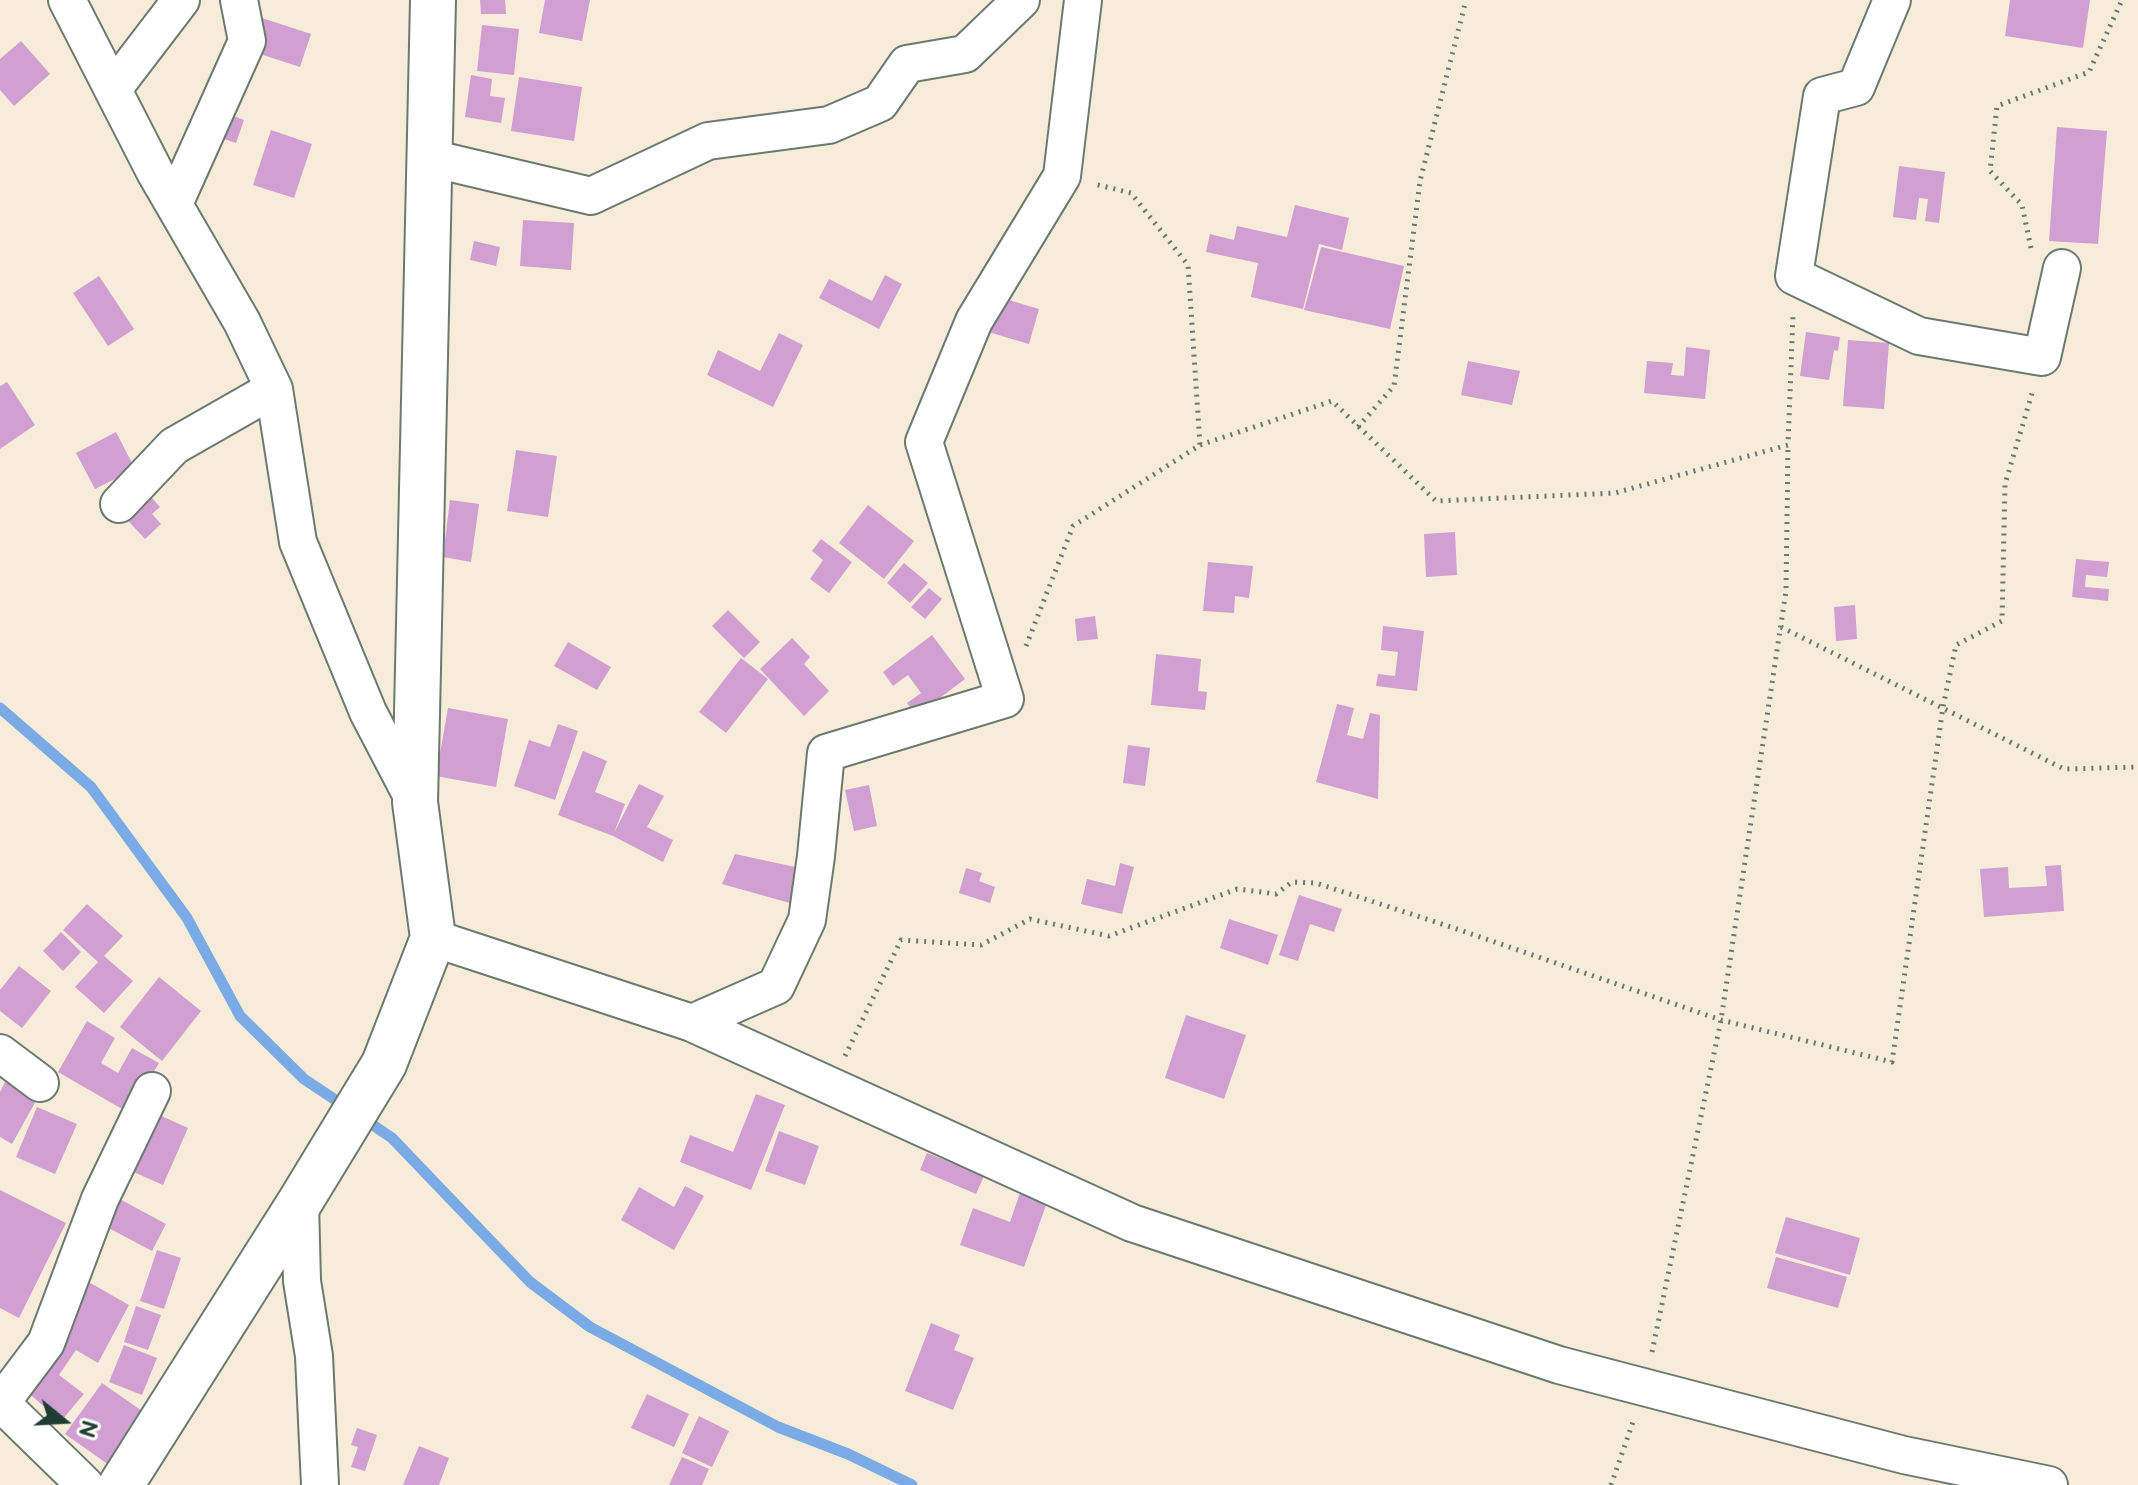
<!DOCTYPE html>
<style>
body{margin:0}
#map{position:relative;width:2138px;height:1485px;overflow:hidden;background:#f7ecd9;font-family:"Balsamiq Sans",sans-serif}
canvas{display:block}
.north{position:absolute;left:24px;top:1381px;width:80px;height:80px;-webkit-text-stroke:6px #fdfcf7;paint-order:stroke;rotate:108deg;font-size:22px;font-weight:700;line-height:32px;text-align:center;color:#1f3d34}
.north::after{content:'';display:block;margin:auto;width:28px;height:36px;background:#1f3d34;clip-path:polygon(50% 0,100% 100%,50% 72%,0 100%)}
</style>
<div id="map">
<canvas width="2138" height="1485"></canvas>
<div class="north">N</div>
</div>
<script>
const c = document.querySelector('canvas').getContext('2d');
c.lineJoin = 'round';
function stroke(path, color, width, dash) {
  c.strokeStyle = color;
  c.lineWidth = width;
  c.lineCap = dash ? 'butt' : 'round';
  c.setLineDash(dash || []);
  c.stroke(path);
}
function fillPath(path, color) {
  c.fillStyle = color;
  c.fill(path, 'evenodd');
}
const stream = new Path2D(`
 M0,708L91,787L187,918L240,1016L304,1079L346,1107
 M361,1117L392,1138L530,1282L590,1327L778,1427L848,1454L912,1485`);
const building = new Path2D(`
 M480,0H505L506,14H481Z
 M545,0H590L582,41L539,33Z
 M2010,0H2090L2083,48L2005,36Z
 M262,18L311,34L300,67L251,51Z
 M482,25L519,29L514,75L477,71Z
 M21,41L50,74L14,106L0,90V59Z
 M471,75L492,79L490,96L505,98L501,123L465,117Z
 M519,77L582,87L574,141L511,131Z
 M217,110L244,120L236,143L209,134Z
 M2057,127L2107,131L2098,244L2049,241Z
 M271,130L312,144L294,198L253,185Z
 M1899,166L1945,172L1939,223L1925,221L1928,199L1919,198L1916,220L1893,217Z
 M1295,205L1349,218L1342,250L1319,244L1303,309L1251,297L1258,263L1206,252L1210,234L1234,240L1237,226L1287,237Z
 M523,220L574,223L571,270L520,266Z
 M474,241L500,247L496,266L470,260Z
 M1321,247L1404,266L1390,329L1304,310Z
 M885,275L902,284L879,329L819,298L829,279L872,301Z
 M99,276L134,329L108,346L73,293Z
 M995,296L1039,309L1029,344L985,331Z
 M1806,332L1840,337L1838,351L1834,350L1829,380L1800,376Z
 M779,333L803,345L773,407L707,375L718,350L760,371Z
 M1848,340L1889,343L1884,409L1843,406Z
 M1686,347L1710,350L1705,399L1644,393L1647,361L1673,363L1671,375L1684,376Z
 M1468,361L1520,371L1512,405L1461,395Z
 M7,382L35,425L0,449V386Z
 M116,432L135,469L95,489L76,453Z
 M516,450L557,456L548,517L507,511Z
 M145,490L160,507L152,514L161,524L145,539L120,512Z
 M450,500L479,504L471,562L443,557Z
 M868,505L914,541L884,579L839,543Z
 M1455,532L1457,575L1426,577L1424,534Z
 M821,539L852,562L829,593L810,579L823,560L812,551Z
 M2076,559L2109,562L2107,577L2086,575L2085,587L2109,589L2108,601L2072,597Z
 M1208,562L1253,566L1249,598L1235,596L1234,613L1203,611Z
 M904,563L928,583L910,603L887,583Z
 M929,588L942,599L925,619L911,607Z
 M1855,605L1857,639L1836,641L1834,607Z
 M728,610L760,642L744,658L712,626Z
 M1095,616L1098,639L1077,641L1075,619Z
 M1383,626L1424,631L1417,691L1376,686L1378,674L1395,676L1398,652L1381,650Z
 M932,635L965,679L916,716L907,703L921,693L908,675L893,686L883,672Z
 M792,638L810,657L804,664L829,691L804,716L760,669Z
 M568,642L611,667L597,690L554,666Z
 M1156,654L1201,659L1198,691L1207,692L1205,710L1151,705Z
 M741,658L768,679L726,733L699,712Z
 M1337,704L1354,708L1347,735L1363,739L1370,713L1380,715L1378,799L1316,782Z
 M448,708L508,719L496,787L436,776Z
 M558,724L578,731L555,800L514,786L529,740L550,747Z
 M1128,745L1150,748L1145,786L1123,783Z
 M583,751L607,761L595,792L625,804L614,833L639,784L664,796L647,827L673,840L663,862L613,836L558,815Z
 M869,785L877,826L854,831L845,790Z
 M735,854L795,867L797,905L722,884Z
 M1120,863L1134,867L1122,914L1081,904L1087,879L1115,886Z
 M2061,865L2064,911L1984,917L1980,869L2008,867L2009,888L2047,886L2045,866Z
 M966,868L982,873L979,881L995,887L990,903L959,893Z
 M1299,895L1342,909L1334,932L1310,924L1298,961L1279,955Z
 M87,904L123,936L104,956L133,981L104,1013L75,987L98,962L63,930Z
 M1229,919L1278,935L1268,965L1220,948Z
 M61,932L81,952L63,971L43,951Z
 M19,966L51,991L22,1028L0,1011V990Z
 M159,977L201,1011L162,1061L120,1027Z
 M1186,1015L1246,1035L1224,1099L1165,1078Z
 M87,1021L115,1038L101,1063L118,1073L132,1048L159,1063L129,1113L58,1072Z
 M5,1082L37,1099L12,1144L0,1137V1092Z
 M756,1094L785,1105L751,1190L680,1162L690,1135L733,1152Z
 M37,1107L77,1124L55,1174L16,1157Z
 M155,1113L188,1128L163,1185L129,1170Z
 M779,1131L819,1146L805,1185L765,1171Z
 M927,1153L984,1176L976,1194L920,1170Z
 M685,1186L704,1196L674,1250L621,1220L639,1187L674,1207Z
 M1022,1187L1049,1197L1024,1267L960,1245L973,1208L1010,1222Z
 M0,1190L66,1223L19,1318L0,1308Z
 M116,1197L166,1224L152,1251L101,1224Z
 M1786,1217L1860,1238L1850,1275L1775,1253Z
 M157,1250L181,1258L164,1309L140,1301Z
 M1776,1257L1847,1277L1838,1308L1767,1288Z
 M80,1277L129,1305L98,1363L76,1350L59,1375L84,1394L61,1421L19,1385Z
 M136,1306L161,1315L148,1350L124,1342Z
 M931,1323L960,1335L954,1350L974,1358L953,1410L905,1391Z
 M124,1345L157,1358L142,1395L109,1382Z
 M102,1383L145,1413L109,1465L65,1434Z
 M647,1394L689,1414L674,1447L631,1428Z
 M699,1416L729,1431L712,1467L682,1453Z
 M357,1428L377,1435L365,1471L351,1467L358,1447L351,1445Z
 M419,1446L449,1458L439,1485H403Z
 M682,1457L709,1469L702,1485H669Z`);
const path = new Path2D(`
 M2031,248L2022,205L1990,171L1997,106L2089,72L2122,0
 M1358,427L1394,386L1420,181L1466,0
 M1200,445L1332,401L1436,501L1615,493L1788,445L1793,315
 M1781,627L2064,769L2138,767
 M1026,646L1073,526L1200,445L1188,265L1131,193L1094,184
 M845,1056L901,940L981,945L1030,919L1109,936L1237,889L1276,894L1292,882L1316,883L1460,930L1721,1020L1892,1062L1943,707L1956,645L2002,621L2005,484L2033,390
 M1652,1352L1721,1020L1786,591L1788,445
 M1611,1485L1634,1419`);
const street = new Path2D(`
 M67,0L155,172L242,322L274,389L298,542L368,712L415,802
 M1892,0L1856,87L1822,96L1794,276L1919,336L2042,357L2062,268
 M113,89L181,0
 M430,158L591,196L708,141L829,125L880,103L907,64L965,54L1021,0
 M174,204L247,41L239,0
 M119,504L174,446L274,389
 M433,938L692,1023L1132,1223L1559,1365L1904,1455L2049,1485
 M692,1023L776,986L807,920L816,856L826,753L1005,699L924,442L974,321L1062,176L1083,0
 M0,1053L40,1083
 M300,1202L302,1281L314,1356L320,1485
 M0,1402L85,1485
 M1,1403L46,1343L100,1199L152,1091`);
const secondary = new Path2D(`
 M121,1485L300,1202L384,1064L433,938L415,802L433,0`);
stroke(stream, '#7babe6', 11);
fillPath(building, '#d19fd2');
stroke(street, '#6b7a6e', 40);
stroke(secondary, '#6b7a6e', 48);
stroke(path, '#6b7a6e', 5, [2, 6]);
stroke(street, '#fff', 36);
stroke(secondary, '#fff', 44);
</script>
